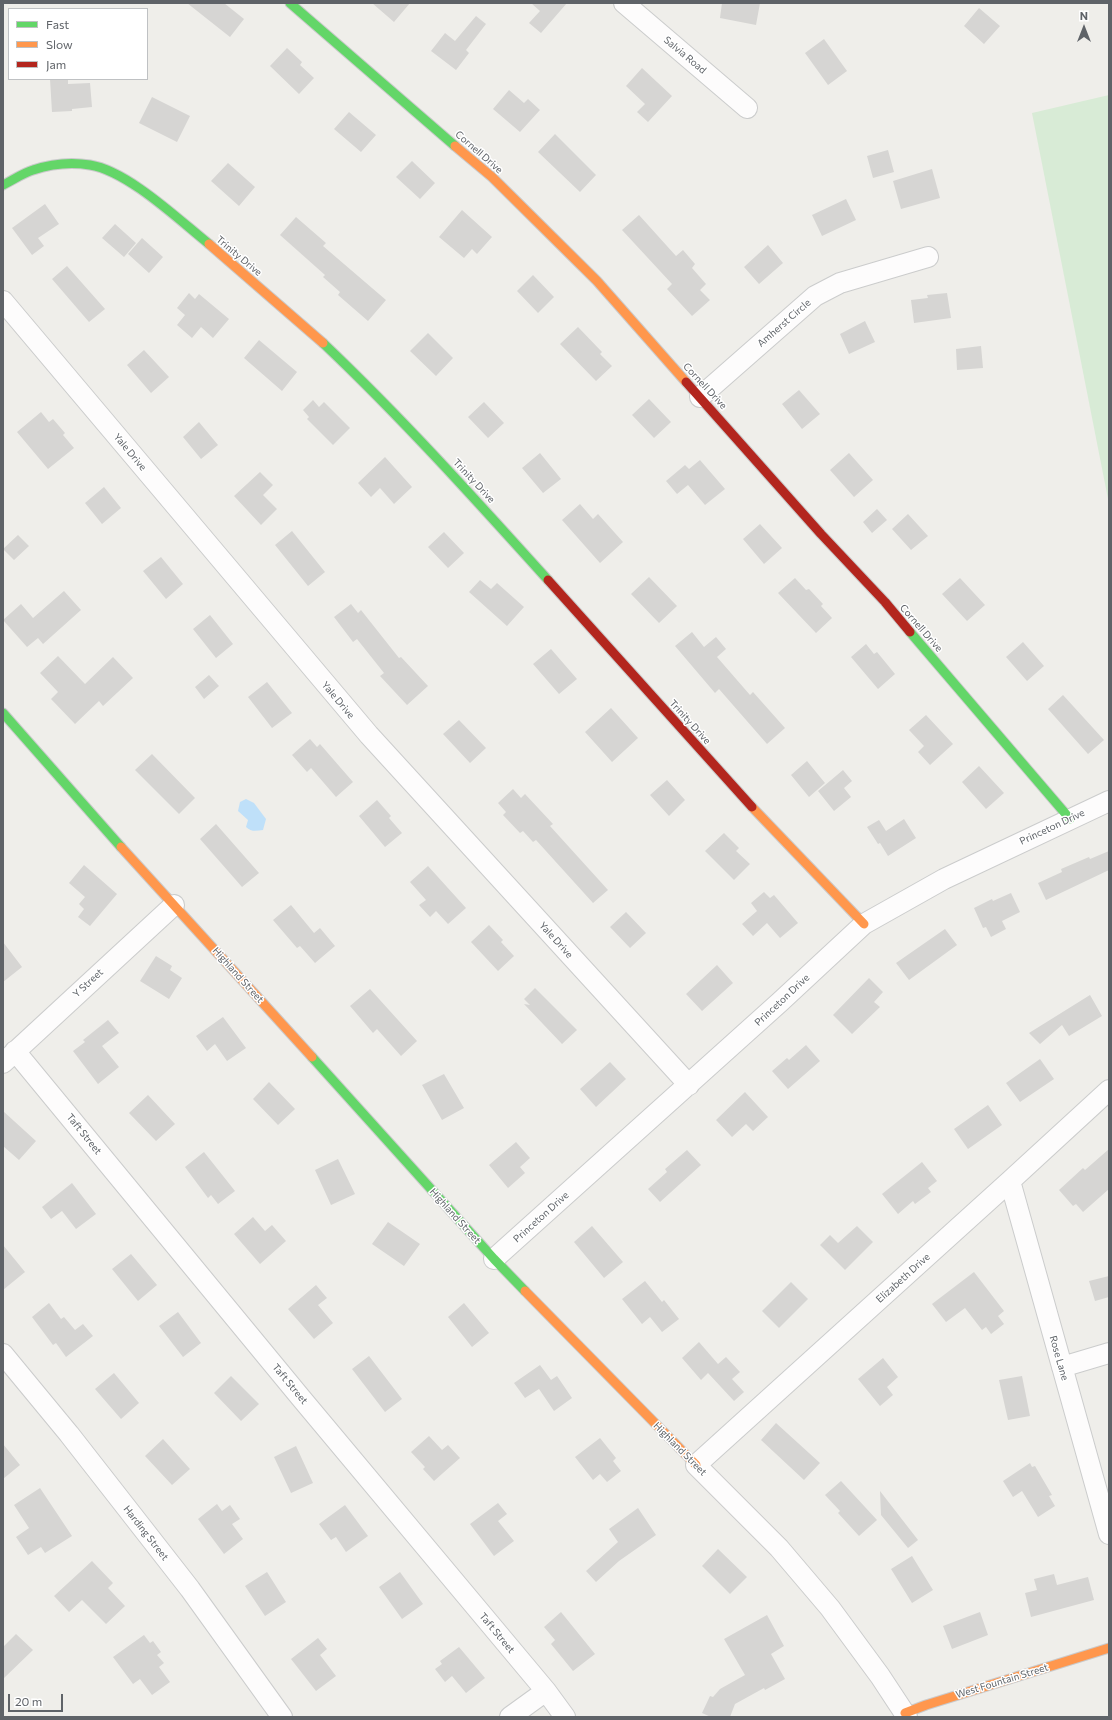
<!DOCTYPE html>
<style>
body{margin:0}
#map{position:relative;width:1112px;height:1720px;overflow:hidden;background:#efeeea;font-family:Commissioner,sans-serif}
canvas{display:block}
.frame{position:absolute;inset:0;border:4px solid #5f6368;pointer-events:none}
.legend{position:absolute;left:8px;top:8px;width:140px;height:72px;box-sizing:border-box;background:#fff;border:1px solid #bfc1c3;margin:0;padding:5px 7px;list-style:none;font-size:12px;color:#5f6368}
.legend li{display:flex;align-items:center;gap:8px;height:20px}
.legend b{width:20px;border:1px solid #bfc1c3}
.north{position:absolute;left:1064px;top:8px;width:40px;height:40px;-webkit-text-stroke:3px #fff;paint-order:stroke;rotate:0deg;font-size:11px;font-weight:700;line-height:16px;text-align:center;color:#5f6368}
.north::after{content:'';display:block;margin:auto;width:14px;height:18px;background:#5f6368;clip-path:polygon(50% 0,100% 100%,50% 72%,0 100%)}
.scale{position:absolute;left:8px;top:1694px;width:55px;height:18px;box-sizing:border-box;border:2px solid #5f6368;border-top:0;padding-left:5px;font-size:12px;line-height:14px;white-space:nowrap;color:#5f6368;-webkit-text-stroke:3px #fff;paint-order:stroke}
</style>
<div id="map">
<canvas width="1112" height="1720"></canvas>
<div class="frame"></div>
<ul class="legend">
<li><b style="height:5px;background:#63d668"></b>Fast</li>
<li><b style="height:5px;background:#ff974d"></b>Slow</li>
<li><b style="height:5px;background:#b3261e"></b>Jam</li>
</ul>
<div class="north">N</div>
<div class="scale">20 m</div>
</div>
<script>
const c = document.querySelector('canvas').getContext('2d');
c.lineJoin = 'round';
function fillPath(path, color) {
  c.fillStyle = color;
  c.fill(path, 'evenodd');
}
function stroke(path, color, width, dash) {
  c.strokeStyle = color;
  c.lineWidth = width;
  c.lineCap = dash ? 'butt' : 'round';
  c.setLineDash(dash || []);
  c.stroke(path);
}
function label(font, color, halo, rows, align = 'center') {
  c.font = font + ' Commissioner,sans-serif';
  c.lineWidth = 3;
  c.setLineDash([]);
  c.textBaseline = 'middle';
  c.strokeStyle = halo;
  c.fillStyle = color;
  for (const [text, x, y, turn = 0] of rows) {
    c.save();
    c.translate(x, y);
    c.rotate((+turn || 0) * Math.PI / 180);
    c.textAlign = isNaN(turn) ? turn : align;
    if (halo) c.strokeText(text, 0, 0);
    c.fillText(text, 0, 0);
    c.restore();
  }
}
const green = new Path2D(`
 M1109,95V504L1032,113Z`);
const water = new Path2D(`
 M246,799L254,803L266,819L263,830C256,831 251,832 246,827L248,820L238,811L240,802Z`);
const building = new Path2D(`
 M187,3H224L244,19L230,37Z
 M372,3H410L394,22Z
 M531,3H567L541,33L529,23L540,11Z
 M722,3H760L756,25L720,18Z
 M979,8L1000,26L984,44L964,26Z
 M476,16L486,24L466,50L469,53L456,70L431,51L445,33L455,41Z
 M824,39L847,71L828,85L805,53Z
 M287,48L302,62L300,65L314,78L299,94L270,66Z
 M642,68L672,96L648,122L637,112L645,104L626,86Z
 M50,79H68V84L90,83L92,107L72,109V111L52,112Z
 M509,90L524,103L528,99L540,110L520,132L493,109Z
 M152,97L190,116L177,142L139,123Z
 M349,112L376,135L361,152L334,129Z
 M555,134L596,175L580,192L538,152Z
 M888,150L894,172L873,178L867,156Z
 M412,161L435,183L420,199L396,177Z
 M228,163L255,187L239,206L211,181Z
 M932,169L940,198L901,209L893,181Z
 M846,199L856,220L822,236L812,215Z
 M45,204L59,224L38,238L44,246L32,255L12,228Z
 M462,210L492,237L477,254L472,249L464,258L439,237Z
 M639,215L676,256L683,250L695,264L692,268L706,284L700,290L710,300L692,316L667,289L672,284L622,230Z
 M296,217L326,243L323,246L386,300L368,321L338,295L340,292L323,277L325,275L280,235Z
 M115,224L136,243L124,257L102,238Z
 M142,238L163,257L149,273L128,254Z
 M768,245L783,263L759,284L744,267Z
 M67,266L105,309L89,322L52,279Z
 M533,275L554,297L538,313L517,291Z
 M189,293L195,299L199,294L229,319L213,338L201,327L192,338L177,325L185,315L177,308Z
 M947,293L951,318L914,323L911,300L928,298L927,295Z
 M865,321L875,342L849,354L840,334Z
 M578,327L602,352L600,354L612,366L596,381L560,344Z
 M428,333L453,358L436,376L410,351Z
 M259,340L297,372L282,391L244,358Z
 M981,346L983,368L957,370L956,349Z
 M144,350L169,377L151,393L127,365Z
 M799,390L820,414L802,429L782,404Z
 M649,399L671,422L654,438L632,415Z
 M313,400L319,407L324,402L350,428L333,445L307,419L309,417L303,410Z
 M484,402L504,423L488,438L468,417Z
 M41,412L49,422L53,419L65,433L63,435L74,448L48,469L17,432Z
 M199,422L218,445L201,459L183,437Z
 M540,453L561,479L543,493L522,468Z
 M849,453L873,480L854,497L830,470Z
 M385,457L412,487L394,504L380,488L371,497L358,483Z
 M700,460L725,489L705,505L688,485L677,494L666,481L685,465L689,469Z
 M260,472L273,485L263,495L277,509L261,525L234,496Z
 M104,487L121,508L102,524L85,503Z
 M580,504L593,519L598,514L623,542L600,563L562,520Z
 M877,509L887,520L872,533L863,522Z
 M908,514L928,536L911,550L892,529Z
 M760,524L782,548L764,564L743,539Z
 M292,531L325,572L308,586L275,545Z
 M444,532L464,553L448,568L428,547Z
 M18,535L29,546L14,560L3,549Z
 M161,557L183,584L166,599L143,571Z
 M649,577L677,606L659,623L631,594Z
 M795,578L806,590L809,589L823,604L821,606L832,618L816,633L778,593Z
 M960,578L985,605L967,621L942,594Z
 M480,580L491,589L497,583L524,607L507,626L469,592Z
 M64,591L81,610L43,644L38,638L27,647L3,620L21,604L33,618Z
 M351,604L358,613L361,610L399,658L401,657L428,686L407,705L380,676L384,673L357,639L353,642L334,617Z
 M210,615L233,644L216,658L193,629Z
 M692,632L704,647L716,637L726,649L717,657L750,695L753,692L785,728L767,744L719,689L715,693L675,646Z
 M1023,642L1044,666L1027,681L1006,657Z
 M866,644L874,654L877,652L895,674L878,689L851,657Z
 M551,649L577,679L559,694L533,664Z
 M58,656L85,684L113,657L133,678L103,706L99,701L75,724L51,699L58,692L40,673Z
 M209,675L219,686L204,699L195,687Z
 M267,682L292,713L272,728L248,697Z
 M1063,695L1104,740L1088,754L1048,709Z
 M611,708L638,738L612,762L585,732Z
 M926,715L953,744L930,765L918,752L924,746L909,730Z
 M459,720L486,748L470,763L443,734Z
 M310,739L317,747L320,744L353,782L336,797L311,768L307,772L292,755Z
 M152,754L195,798L179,814L135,770Z
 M807,761L825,783L809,797L791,775Z
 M979,766L1004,793L986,809L962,782Z
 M843,770L852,781L844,788L851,797L834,811L818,791Z
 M667,780L685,800L669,816L650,795Z
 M513,789L521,798L525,794L553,824L550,826L608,890L593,903L536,840L533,842L523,831L520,833L503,815L506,812L498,803Z
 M377,800L391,816L389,818L402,833L385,847L359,816Z
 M904,819L916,838L888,856L880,843L878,844L867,827L879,820L886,831Z
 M216,824L259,873L242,887L200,839Z
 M724,833L739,848L736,851L750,864L734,880L705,851Z
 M1109,851V870L1046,900L1038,883L1062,872L1061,869L1089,857L1090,859Z
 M84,865L117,894L90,926L78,917L84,909L79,904L85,897L69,883Z
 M428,866L466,908L448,924L436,911L430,917L419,905L426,900L410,882Z
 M764,892L770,898L774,895L798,923L780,938L767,923L753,936L742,924L757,911L751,903Z
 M1011,893L1020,912L1002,921L1006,929L991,937L986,927L983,928L974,908L992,899L993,901Z
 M291,905L314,933L320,928L335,946L315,963L300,946L297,948L273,920Z
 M626,912L646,933L630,948L610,927Z
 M489,925L503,940L501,942L514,956L498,971L471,942Z
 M945,929L957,945L909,980L896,963Z
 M3,942L22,967L3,982Z
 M156,956L172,966L170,970L182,978L169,999L140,981Z
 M717,965L733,983L702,1011L686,994Z
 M869,978L883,992L874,1002L880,1007L852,1034L833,1015Z
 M535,988L577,1030L562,1044L524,1004L530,1005L524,999Z
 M370,989L417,1041L401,1056L377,1029L373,1033L350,1006Z
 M1090,995L1102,1016L1069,1036L1062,1025L1040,1044L1029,1033Z
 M223,1017L246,1048L227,1061L215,1044L207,1051L196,1036Z
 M108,1020L119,1033L102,1046L119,1067L98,1084L73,1051L85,1042L83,1040Z
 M806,1045L820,1061L788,1089L772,1071L787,1058L789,1060Z
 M1040,1059L1054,1079L1020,1102L1006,1083Z
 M610,1062L626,1079L596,1107L580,1089Z
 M444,1074L464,1108L442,1120L422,1085Z
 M269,1082L295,1109L278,1125L253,1099Z
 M745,1092L768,1117L753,1131L746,1124L732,1137L716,1120Z
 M148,1095L175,1124L156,1141L129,1113Z
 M988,1105L1002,1125L968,1149L954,1129Z
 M3,1111L36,1141L19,1160L3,1146Z
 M516,1142L530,1158L520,1167L525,1173L508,1188L489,1165Z
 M1109,1149V1189L1083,1212L1076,1204L1073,1206L1059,1190L1083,1168L1085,1170Z
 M687,1150L701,1165L660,1202L648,1189L667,1172L665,1169Z
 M204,1152L235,1191L218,1204L211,1195L208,1198L185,1167Z
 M338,1159L355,1194L331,1205L315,1170Z
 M922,1162L937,1181L928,1188L931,1192L915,1204L913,1201L898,1214L882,1194Z
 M72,1183L96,1214L76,1229L62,1211L51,1219L42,1207Z
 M253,1217L265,1231L272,1225L286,1241L260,1264L234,1234Z
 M388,1222L420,1244L404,1266L372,1244Z
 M592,1226L623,1262L604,1278L574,1242Z
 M857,1226L873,1242L845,1270L820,1245L830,1235L838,1243Z
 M3,1245L25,1272L3,1290Z
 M131,1254L157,1285L138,1301L112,1269Z
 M974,1272L1004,1311L998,1316L1004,1324L991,1334L986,1327L982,1330L965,1308L946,1322L932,1304Z
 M1109,1276V1297L1095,1301L1089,1281Z
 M645,1281L662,1302L664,1300L679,1319L662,1332L650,1317L642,1324L622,1299Z
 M791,1282L808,1299L779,1328L762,1311Z
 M316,1285L327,1298L318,1305L333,1323L314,1339L288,1309Z
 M49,1303L61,1319L64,1317L75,1330L83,1324L93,1336L66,1357L56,1343L53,1345L32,1317Z
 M464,1303L489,1333L472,1347L448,1317Z
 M178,1312L201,1343L183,1357L159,1326Z
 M699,1342L718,1364L726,1357L740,1372L732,1379L744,1392L734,1401L708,1373L701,1380L682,1358Z
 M369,1356L402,1399L385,1412L352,1369Z
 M883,1358L898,1377L887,1387L893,1395L880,1406L858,1379Z
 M540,1365L551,1380L557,1376L572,1398L554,1411L539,1389L525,1398L514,1383Z
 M114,1373L139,1403L121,1419L95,1389Z
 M231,1376L259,1404L241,1421L214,1393Z
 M1022,1376L1030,1416L1008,1420L999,1380Z
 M776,1423L820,1463L804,1480L761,1440Z
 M429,1436L442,1450L448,1445L460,1458L434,1481L423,1469L425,1467L411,1452Z
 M600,1438L616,1458L613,1461L621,1471L607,1482L600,1474L593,1480L575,1457Z
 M163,1439L190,1469L172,1485L145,1456Z
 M3,1444L20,1465L3,1479Z
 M296,1446L313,1483L291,1493L274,1457Z
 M1030,1463L1032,1467L1035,1466L1042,1478L1052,1495L1049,1496L1055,1506L1038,1517L1022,1491L1013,1497L1003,1481Z
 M841,1481L877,1520L859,1536L838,1513L840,1511L825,1495Z
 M40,1488L72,1536L45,1553L41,1547L28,1555L16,1537L29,1528L14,1505Z
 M880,1491L918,1540L908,1548L881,1515Z
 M498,1503L507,1514L498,1521L514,1541L494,1556L470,1524Z
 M217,1504L222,1511L230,1505L240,1519L232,1524L243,1539L224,1554L198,1519Z
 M345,1505L368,1536L346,1552L336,1537L331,1540L319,1524Z
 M638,1508L656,1535L619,1561L596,1582L586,1571L618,1542L609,1529Z
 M718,1549L747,1577L730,1594L702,1566Z
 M912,1556L933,1590L912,1603L891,1569Z
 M92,1561L113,1583L108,1588L125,1606L106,1624L82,1600L69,1612L54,1596Z
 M267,1572L286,1602L265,1616L245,1586Z
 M400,1572L423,1604L402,1619L379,1587Z
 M1054,1574L1057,1585L1088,1577L1094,1600L1031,1617L1025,1593L1037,1590L1034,1579Z
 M561,1612L595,1654L573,1671L551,1644L555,1640L544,1627Z
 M980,1612L988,1635L952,1649L943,1626Z
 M767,1615L784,1646L771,1654L785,1679L765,1690L764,1688L735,1704L730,1717H711L702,1713L710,1696L713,1697L720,1689L745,1675L724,1639Z
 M16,1634L33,1650L3,1679V1647Z
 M144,1635L150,1643L153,1641L161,1652L157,1655L164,1663L159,1667L170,1682L152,1695L140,1679L133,1684L113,1657Z
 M318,1638L327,1649L320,1655L336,1676L316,1691L291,1659Z
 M459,1647L485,1678L466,1693L452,1676L445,1682L435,1669L442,1664L440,1661Z`);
const street = new Path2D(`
 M624,3L747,108
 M3,301L369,735L689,1085
 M700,397L815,296L840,283L928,257
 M15,1051L301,1398L546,1691L565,1717
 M3,1063L174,905
 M1010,1181L1109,1534
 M494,1259L780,1002L864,924L944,879L1109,801
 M3,1354L69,1434L190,1589L282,1717
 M1062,1367L1109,1353
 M510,1717L546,1691
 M907,1717L880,1676L830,1608L779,1548L696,1465L1010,1181L1109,1090`);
const fast = new Path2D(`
 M290,3L455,146
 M3,185C13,180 23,173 33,170C51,164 72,162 90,165C128,171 179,220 209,244
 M323,343C402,418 475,499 548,580
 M910,632L1070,819
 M3,713L121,847
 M312,1057L494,1259L525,1291`);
const slow = new Path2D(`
 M455,146L492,177L597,281L686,382
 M209,244L323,343
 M752,807L864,924
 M121,847L312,1057
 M525,1291L696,1465
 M905,1713L926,1705L1109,1648`);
const jam = new Path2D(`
 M686,382L821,534L885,602L910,632
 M548,580L752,807`);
const streetNames = [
 ["Salvia Road",685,55,40],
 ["Cornell Drive",479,152,41],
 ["Trinity Drive",239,256,40],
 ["Amherst Circle",784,323,-41],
 ["Cornell Drive",705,386,47],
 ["Yale Drive",130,452,50],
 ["Trinity Drive",474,481,47],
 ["Cornell Drive",921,628,49],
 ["Yale Drive",338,700,50],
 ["Trinity Drive",690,722,48],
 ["Princeton Drive",1052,827,-25],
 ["Yale Drive",556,940,48],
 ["Highland Street",238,975,48],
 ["Y Street",88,983,-43],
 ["Princeton Drive",782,1000,-43],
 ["Taft Street",84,1134,51],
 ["Highland Street",455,1216,48],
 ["Princeton Drive",541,1217,-42],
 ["Elizabeth Drive",903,1278,-42],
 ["Rose Lane",1059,1358,74],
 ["Taft Street",290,1384,50],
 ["Highland Street",680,1449,45],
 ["Harding Street",146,1533,52],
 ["Taft Street",497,1633,50],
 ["West Fountain Street",1002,1681,-17]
];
fillPath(green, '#d8ebd6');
fillPath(water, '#bfe0f9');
fillPath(building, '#d6d5d3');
stroke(street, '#cbcccc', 22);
stroke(fast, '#cacacb', 11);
stroke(slow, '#cacacb', 11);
stroke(jam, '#cacacb', 11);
stroke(street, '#fdfcfc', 20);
stroke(fast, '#63d668', 9);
stroke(slow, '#ff974d', 9);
stroke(jam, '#b3261e', 9);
label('10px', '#5f6368', '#fff', streetNames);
</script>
